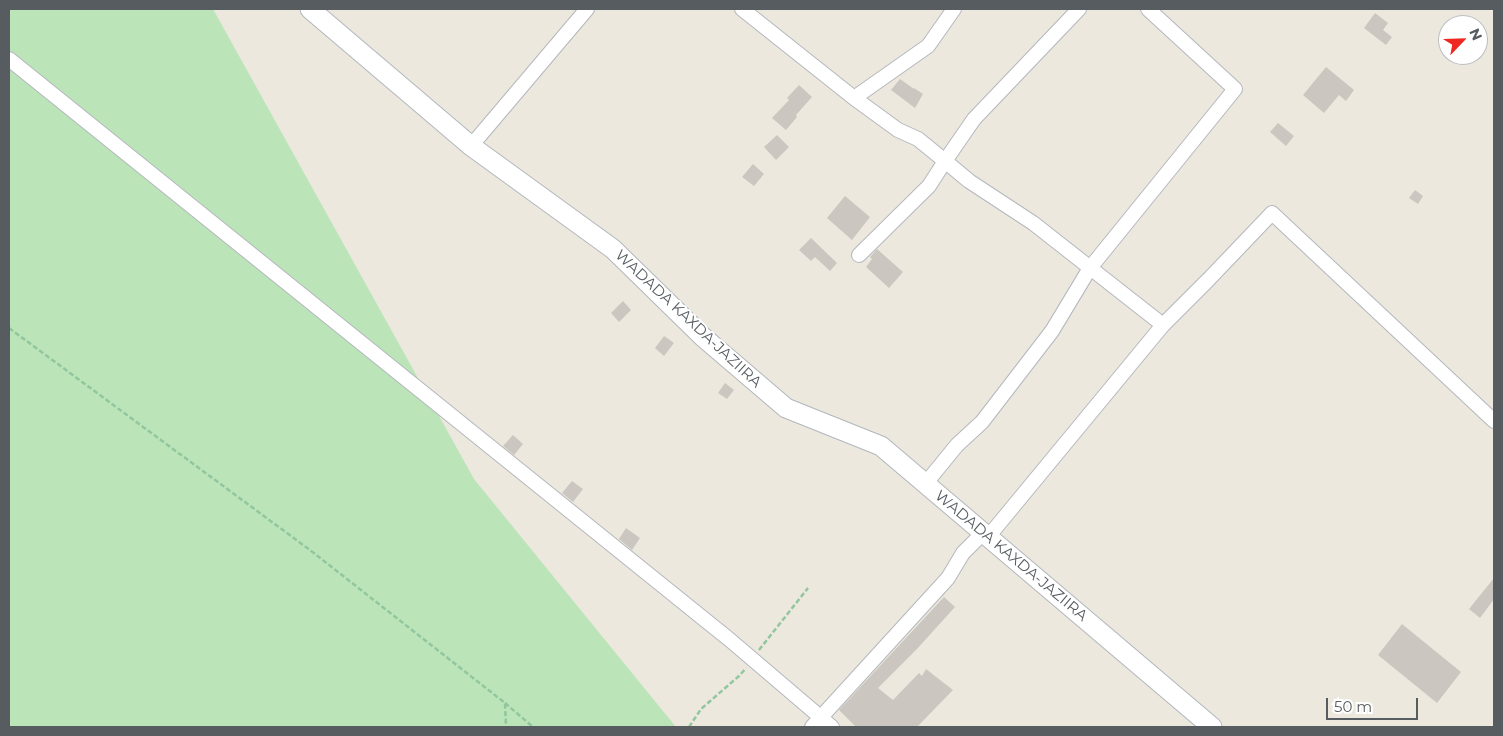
<!DOCTYPE html>
<style>
body{margin:0}
#map{position:relative;width:1503px;height:736px;overflow:hidden;background:#ece8de;font-family:Montserrat,sans-serif}
canvas{display:block}
.frame{position:absolute;inset:0;border:10px solid #575c60;pointer-events:none}
.north{position:absolute;left:1438px;top:15px;width:50px;height:50px;box-sizing:border-box;background:#fff;border:1px solid #bcbebf;border-radius:50%;rotate:66deg;font-size:14px;font-weight:700;line-height:20px;text-align:center;color:#575c60}
.north::after{content:'';display:block;margin:auto;width:18px;height:22px;background:#ef2721;clip-path:polygon(50% 0,100% 100%,50% 72%,0 100%)}
.scale{position:absolute;left:1326px;top:698px;width:92px;height:22px;box-sizing:border-box;border:2px solid #575c60;border-top:0;padding-left:6px;font-size:15px;line-height:18px;white-space:nowrap;color:#575c60;-webkit-text-stroke:4px #fff;paint-order:stroke}
</style>
<div id="map">
<canvas width="1503" height="736"></canvas>
<div class="frame"></div>
<div class="north">N</div>
<div class="scale">50 m</div>
</div>
<script>
const c = document.querySelector('canvas').getContext('2d');
c.lineJoin = 'round';
function fillPath(path, color) {
  c.fillStyle = color;
  c.fill(path, 'evenodd');
}
function stroke(path, color, width, dash) {
  c.strokeStyle = color;
  c.lineWidth = width;
  c.lineCap = dash ? 'butt' : 'round';
  c.setLineDash(dash || []);
  c.stroke(path);
}
function label(font, color, halo, rows, align = 'center') {
  c.font = font + ' Montserrat,sans-serif';
  c.lineWidth = 4;
  c.setLineDash([]);
  c.textBaseline = 'middle';
  c.strokeStyle = halo;
  c.fillStyle = color;
  for (const [text, x, y, turn = 0] of rows) {
    c.save();
    c.translate(x, y);
    c.rotate((+turn || 0) * Math.PI / 180);
    c.textAlign = isNaN(turn) ? turn : align;
    if (halo) c.strokeText(text, 0, 0);
    c.fillText(text, 0, 0);
    c.restore();
  }
}
const green = new Path2D(`
 M9,9H213L474,479L676,727H9Z`);
const building = new Path2D(`
 M1375,13L1388,23L1383,30L1392,37L1386,45L1364,28Z
 M1326,67L1354,90L1346,101L1339,95L1324,113L1303,95Z
 M900,79L914,89V88L923,94L915,108L891,90Z
 M799,85L812,97L796,115L797,117L786,130L772,118L789,100L787,98Z
 M1278,123L1294,136L1286,146L1270,132Z
 M777,135L789,147L776,160L764,147Z
 M753,164L764,174L754,186L742,177Z
 M1415,190L1423,196L1418,204L1409,198Z
 M845,196L870,217L852,240L827,218Z
 M811,238L837,263L830,271L815,257L811,261L799,250Z
 M877,249L903,272L889,288L866,267L872,259L870,257Z
 M623,301L631,310L619,322L611,313Z
 M664,336L674,343L664,356L655,348Z
 M725,383L734,390L727,399L718,393Z
 M513,435L523,444L514,455L503,446Z
 M572,481L583,489L573,502L562,493Z
 M626,528L640,538L632,550L619,539Z
 M1494,578V599L1480,618L1469,609Z
 M944,597L955,607L916,650L878,688L893,700L919,673L922,676L926,669L953,690L917,727H856L839,710Z
 M1402,624L1461,672L1437,703L1378,655Z`);
const path = new Path2D(`
 M9,328L310,550L505,703L506,727
 M759,650L808,588
 M505,703L533,727
 M689,727L701,709L739,676L746,668`);
const street = new Path2D(`
 M742,9L854,98L898,130L918,139L945,161L929,186L859,255
 M1079,9L974,119L945,161L969,181L1033,223L1163,325L1209,279L1272,213L1494,421
 M9,59L730,640L832,727
 M854,98L928,46L954,9
 M471,146L587,9
 M926,483L957,445L982,422L1052,331L1090,268L1235,89L1148,9
 M988,537L1163,325
 M812,727L948,578L963,553L983,533`);
const secondary = new Path2D(`
 M310,9L471,146L613,249L703,337L786,408L881,446L1212,727`);
const streetNames = [
 ["WADADA KAXDA-JAZIIRA",688,319,43],
 ["WADADA KAXDA-JAZIIRA",1011,556,40]
];
fillPath(green, '#bbe5b9');
fillPath(building, '#cbc6bf');
stroke(street, '#b4b7bc', 16);
stroke(secondary, '#b2b7bc', 21);
stroke(path, '#92c69e', 2.5, [5, 2.5]);
stroke(street, '#fff', 14);
stroke(secondary, '#fff', 19);
label('15px', '#575c60', '#fff', streetNames);
</script>
